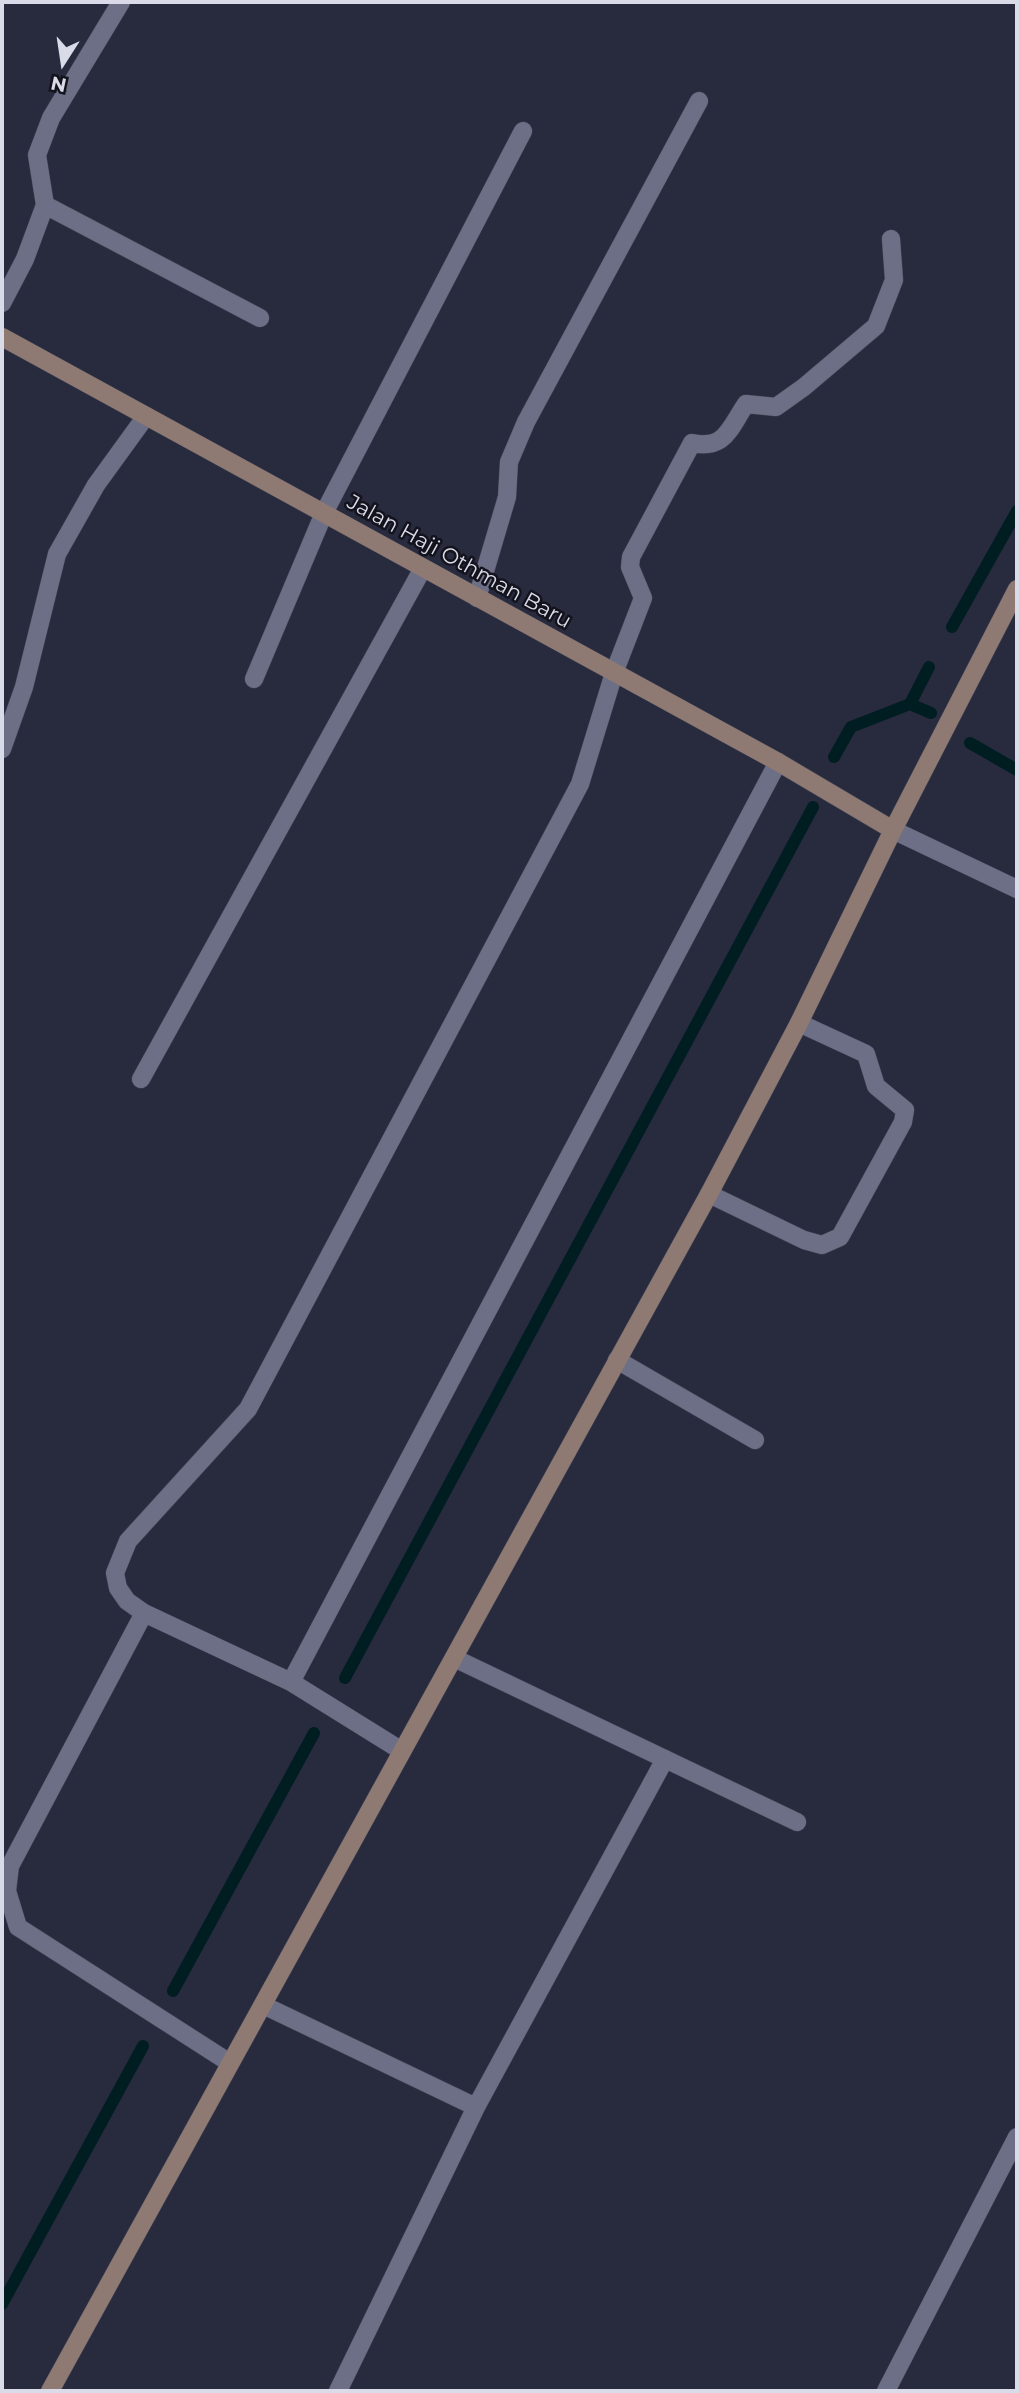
<!DOCTYPE html>
<style>
body{margin:0}
#map{position:relative;width:1019px;height:2393px;overflow:hidden;background:#282a3d;font-family:Montserrat,sans-serif}
canvas{display:block}
.frame{position:absolute;inset:0;border:4px solid #d9dbe8;pointer-events:none}
.north{position:absolute;left:28px;top:28px;width:70px;height:70px;-webkit-text-stroke:5px #12131c;paint-order:stroke;rotate:192deg;font-size:19px;font-weight:700;line-height:28px;text-align:center;color:#d9dbe8}
.north::after{content:'';display:block;margin:auto;width:24px;height:32px;background:#d9dbe8;clip-path:polygon(50% 0,100% 100%,50% 72%,0 100%)}
</style>
<div id="map">
<canvas width="1019" height="2393"></canvas>
<div class="frame"></div>
<div class="north">N</div>
</div>
<script>
const c = document.querySelector('canvas').getContext('2d');
c.lineJoin = 'round';
function stroke(path, color, width, dash) {
  c.strokeStyle = color;
  c.lineWidth = width;
  c.lineCap = dash ? 'butt' : 'round';
  c.setLineDash(dash || []);
  c.stroke(path);
}
function label(font, color, halo, rows, align = 'center') {
  c.font = font + ' Montserrat,sans-serif';
  c.lineWidth = 5;
  c.setLineDash([]);
  c.textBaseline = 'middle';
  c.strokeStyle = halo;
  c.fillStyle = color;
  for (const [text, x, y, turn = 0] of rows) {
    c.save();
    c.translate(x, y);
    c.rotate((+turn || 0) * Math.PI / 180);
    c.textAlign = isNaN(turn) ? turn : align;
    if (halo) c.strokeText(text, 0, 0);
    c.fillText(text, 0, 0);
    c.restore();
  }
}
const stream = new Path2D(`
 M952,627L1017,511
 M910,704L931,713
 M970,743L1017,770
 M834,757L851,727L910,704L929,667
 M345,1678L813,807
 M173,1991L314,1733
 M2,2304L143,2046`);
const lane = new Path2D(`
 M45,205L260,318
 M2,303L25,259L45,205L37,155L51,118L121,2
 M254,679L324,513L523,131
 M709,1194L804,1240L822,1245L840,1237L903,1122L905,1110L876,1086L866,1054L799,1023
 M617,1360L755,1440
 M665,1759L797,1822`);
const street = new Path2D(`
 M477,598L507,497L509,462L526,422L699,101
 M2,749L24,687L57,554L96,485L146,416
 M893,830L1017,889
 M141,1079L423,568
 M144,1613L10,1866L7,1891L18,1927L230,2063
 M454,1658L665,1759L476,2107
 M291,1682L778,762
 M402,1751L291,1682L144,1613L127,1601L118,1588L115,1573L128,1541L248,1409L580,784L614,673L643,598L630,567L631,557L692,443C725,450 729,429 746,404L776,407L804,387L876,326L894,280L891,239
 M263,2005L476,2107L338,2391
 M886,2391L1017,2137`);
const secondary = new Path2D(`
 M2,337L778,762L893,830
 M50,2391L709,1194L799,1023L893,830L1017,589`);
const streetNames = [
 ["Jalan Haji Othman Baru",459,562,29]
];
stroke(stream, '#001e22', 12);
stroke(lane, '#454657', 19);
stroke(street, '#454657', 19);
stroke(secondary, '#454657', 19);
stroke(lane, '#6c6f86', 18);
stroke(street, '#6c6f86', 18);
stroke(secondary, '#8e7a72', 18);
label('21px', '#d9dbe8', '#12131c', streetNames);
</script>
